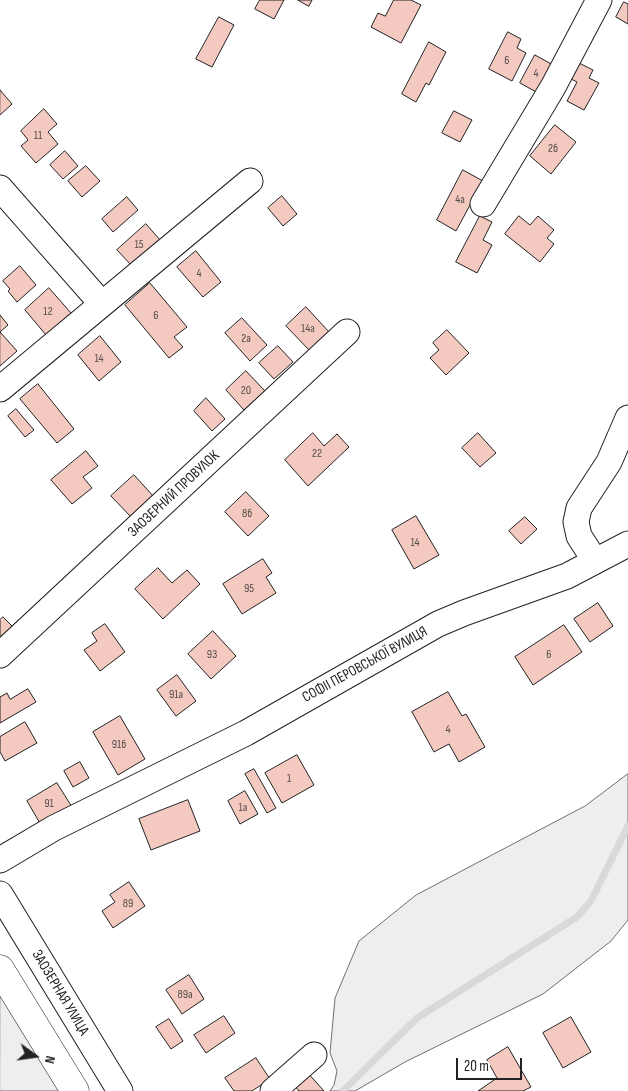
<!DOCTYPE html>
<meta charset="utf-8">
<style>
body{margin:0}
#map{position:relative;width:628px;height:1091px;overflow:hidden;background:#fff;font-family:"Sofia Sans Condensed",sans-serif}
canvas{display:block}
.north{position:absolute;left:10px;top:1031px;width:50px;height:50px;-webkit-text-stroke:4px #fff;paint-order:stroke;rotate:104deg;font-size:14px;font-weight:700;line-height:20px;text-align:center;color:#222}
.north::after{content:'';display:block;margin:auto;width:18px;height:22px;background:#222;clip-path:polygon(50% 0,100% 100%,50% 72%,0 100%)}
.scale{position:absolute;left:456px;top:1058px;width:66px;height:22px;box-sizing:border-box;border:2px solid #222;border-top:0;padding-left:6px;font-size:15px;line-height:18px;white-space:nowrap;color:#222;-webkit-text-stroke:4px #fff;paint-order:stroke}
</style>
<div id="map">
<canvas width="628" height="1091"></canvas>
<div class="north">N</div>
<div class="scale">20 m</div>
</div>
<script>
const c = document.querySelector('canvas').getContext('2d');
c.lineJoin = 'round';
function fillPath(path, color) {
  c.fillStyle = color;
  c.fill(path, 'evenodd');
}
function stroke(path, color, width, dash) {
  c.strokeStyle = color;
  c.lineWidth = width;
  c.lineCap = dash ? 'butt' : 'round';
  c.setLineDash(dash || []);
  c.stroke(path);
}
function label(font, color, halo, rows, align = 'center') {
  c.font = font + ' "Sofia Sans Condensed",sans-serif';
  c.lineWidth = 4;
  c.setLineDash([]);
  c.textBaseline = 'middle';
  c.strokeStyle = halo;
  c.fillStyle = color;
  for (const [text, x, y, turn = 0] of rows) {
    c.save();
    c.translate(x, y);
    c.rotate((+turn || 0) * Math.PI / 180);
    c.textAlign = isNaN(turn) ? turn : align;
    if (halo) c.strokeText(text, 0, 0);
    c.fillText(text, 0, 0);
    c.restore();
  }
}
const green = new Path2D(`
 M628,774V920L611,941L543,994L405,1062L355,1091H330L334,1085L337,1071L330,1053L335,998L359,941L416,895L585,806Z
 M0,990L64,1091H0Z`);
const stream = new Path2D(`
 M343,1091L417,1018L577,917L591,901L628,826`);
const building = new Path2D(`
 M260,0H284L274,19L255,9Z
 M298,0H312L309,6Z
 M394,0H411L421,5L401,43L371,27L378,13L385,16Z
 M624,2L628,4V24L616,17Z
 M219,17L234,25L212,67L196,59Z
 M508,32L521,39L517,48L526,53L512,81L489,69Z
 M429,42L446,52L429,85L426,83L416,102L402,94Z
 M535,55L553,65L538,93L520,83Z
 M573,60L593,70L589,78L599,83L584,110L567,101L577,82L565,76Z
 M0,90L12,104L0,115Z
 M44,109L57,124L48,132L58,144L36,163L21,146L28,140L21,131Z
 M454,111L472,120L460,142L442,133Z
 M555,125L576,142L551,174L530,156Z
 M65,151L78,166L63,179L50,165Z
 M86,166L100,181L82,197L68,181Z
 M463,170L483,181L456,231L437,220Z
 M282,196L297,214L283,226L268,208Z
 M127,197L138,210L113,232L102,219Z
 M480,216L492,222L483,240L492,245L477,273L456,262Z
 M519,216L530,225L538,216L554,230L547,238L554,244L540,262L505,234Z
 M146,224L161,241L132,266L117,250Z
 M196,251L221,282L203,297L177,267Z
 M20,266L36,285L17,302L8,291L10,289L3,281Z
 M150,283L187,327L174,337L183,347L169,358L125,305Z
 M49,288L71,313L46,335L25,310Z
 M306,307L330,333L310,351L286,326Z
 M0,315L8,325L0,332L17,351L0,366Z
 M242,318L267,345L250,361L225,333Z
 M447,330L469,353L446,375L430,358L439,350L433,343Z
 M100,336L121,362L99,381L78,355Z
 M278,346L293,362L274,379L259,363Z
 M246,371L265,391L244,410L226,390Z
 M38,384L74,429L57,443L20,399Z
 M206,398L225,419L212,431L194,411Z
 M16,409L34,430L25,437L8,416Z
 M313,433L324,446L337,434L349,447L308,486L285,460Z
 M478,433L496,453L480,467L462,448Z
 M86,451L98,466L83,477L92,488L72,504L51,480Z
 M134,475L155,498L132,518L111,496Z
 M246,492L269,516L248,536L225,512Z
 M416,516L439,555L414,569L392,530Z
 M525,517L537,529L521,544L509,531Z
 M263,559L272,573L266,577L276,593L242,614L223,584Z
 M158,568L172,583L187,570L200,584L163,619L135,589Z
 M598,603L613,626L590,642L574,619Z
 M3,617L14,628L0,641V620Z
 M105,624L125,652L100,671L84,650L97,641L92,633Z
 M564,625L582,652L533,685L515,657Z
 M213,631L236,656L211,679L188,654Z
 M177,675L196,701L176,716L157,690Z
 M28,689L36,702L0,723V697L7,693L10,699Z
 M448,692L462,716L466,714L485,747L459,762L449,744L434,752L412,712Z
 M120,716L145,759L118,775L93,732Z
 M25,722L37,743L5,761L0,752V737Z
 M297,755L314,785L282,803L265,773Z
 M80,762L89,778L73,787L64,771Z
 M254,769L276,808L267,813L245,774Z
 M57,783L72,807L41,825L27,801Z
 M245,791L258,814L240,824L228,801Z
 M188,800L200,831L151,850L139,819Z
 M129,882L145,906L113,928L102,911L115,902L110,895Z
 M189,975L204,999L182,1014L166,990Z
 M224,1016L235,1033L206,1053L194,1035Z
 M571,1017L591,1052L563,1068L543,1033Z
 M169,1019L183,1041L171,1049L156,1027Z
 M508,1047L531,1087L523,1091H478L497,1078L487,1060Z
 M256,1058L270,1079L252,1091H234L225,1078Z
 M307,1072L324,1091H299L293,1084Z`);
const minor = new Path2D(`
 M0,188L102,304
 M483,204L553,87L599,0
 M0,389L250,181
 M595,561L579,536L576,522L579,508L609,462L628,418
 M0,655L347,332
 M0,860L54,828L246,733L438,624L464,613L567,576L628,544
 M0,894L120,1091
 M273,1091L314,1055`);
const major = new Path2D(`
 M0,969L75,1091`);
const numberNames = [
 ["6",507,61],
 ["4",536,74],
 ["11",38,136],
 ["2б",553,149],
 ["4а",460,200],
 ["15",139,245],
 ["4",199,274],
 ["12",48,312],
 ["6",156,316],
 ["14а",308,329],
 ["2а",246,339],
 ["14",99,359],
 ["20",246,391],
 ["22",317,454],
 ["8б",247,514],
 ["14",415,543],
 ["95",249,589],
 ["93",212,655],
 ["6",549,655],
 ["91а",176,695],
 ["4",448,730],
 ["91б",119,745],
 ["1",289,779],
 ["91",49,804],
 ["1а",243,808],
 ["89",128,904],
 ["89а",185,995]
];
const streetNames = [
 ["ЗАОЗЕРНИЙ ПРОВУЛОК",174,494,-43],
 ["СОФІІ ПЕРОВСЬКОЇ ВУЛИЦЯ",365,665,-29],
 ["ЗАОЗЕРНАЯ УЛИЦА",60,993,59]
];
fillPath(green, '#eee');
stroke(green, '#6f6f6f', 1);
stroke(stream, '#d9d9d9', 7);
fillPath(building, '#f3c9c0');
stroke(building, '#222', 1);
stroke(minor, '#222', 27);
stroke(major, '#222', 29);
stroke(minor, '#fff', 25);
stroke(major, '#fff', 28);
label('12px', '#564c4a', null, numberNames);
label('15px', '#222', '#fff', streetNames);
</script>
